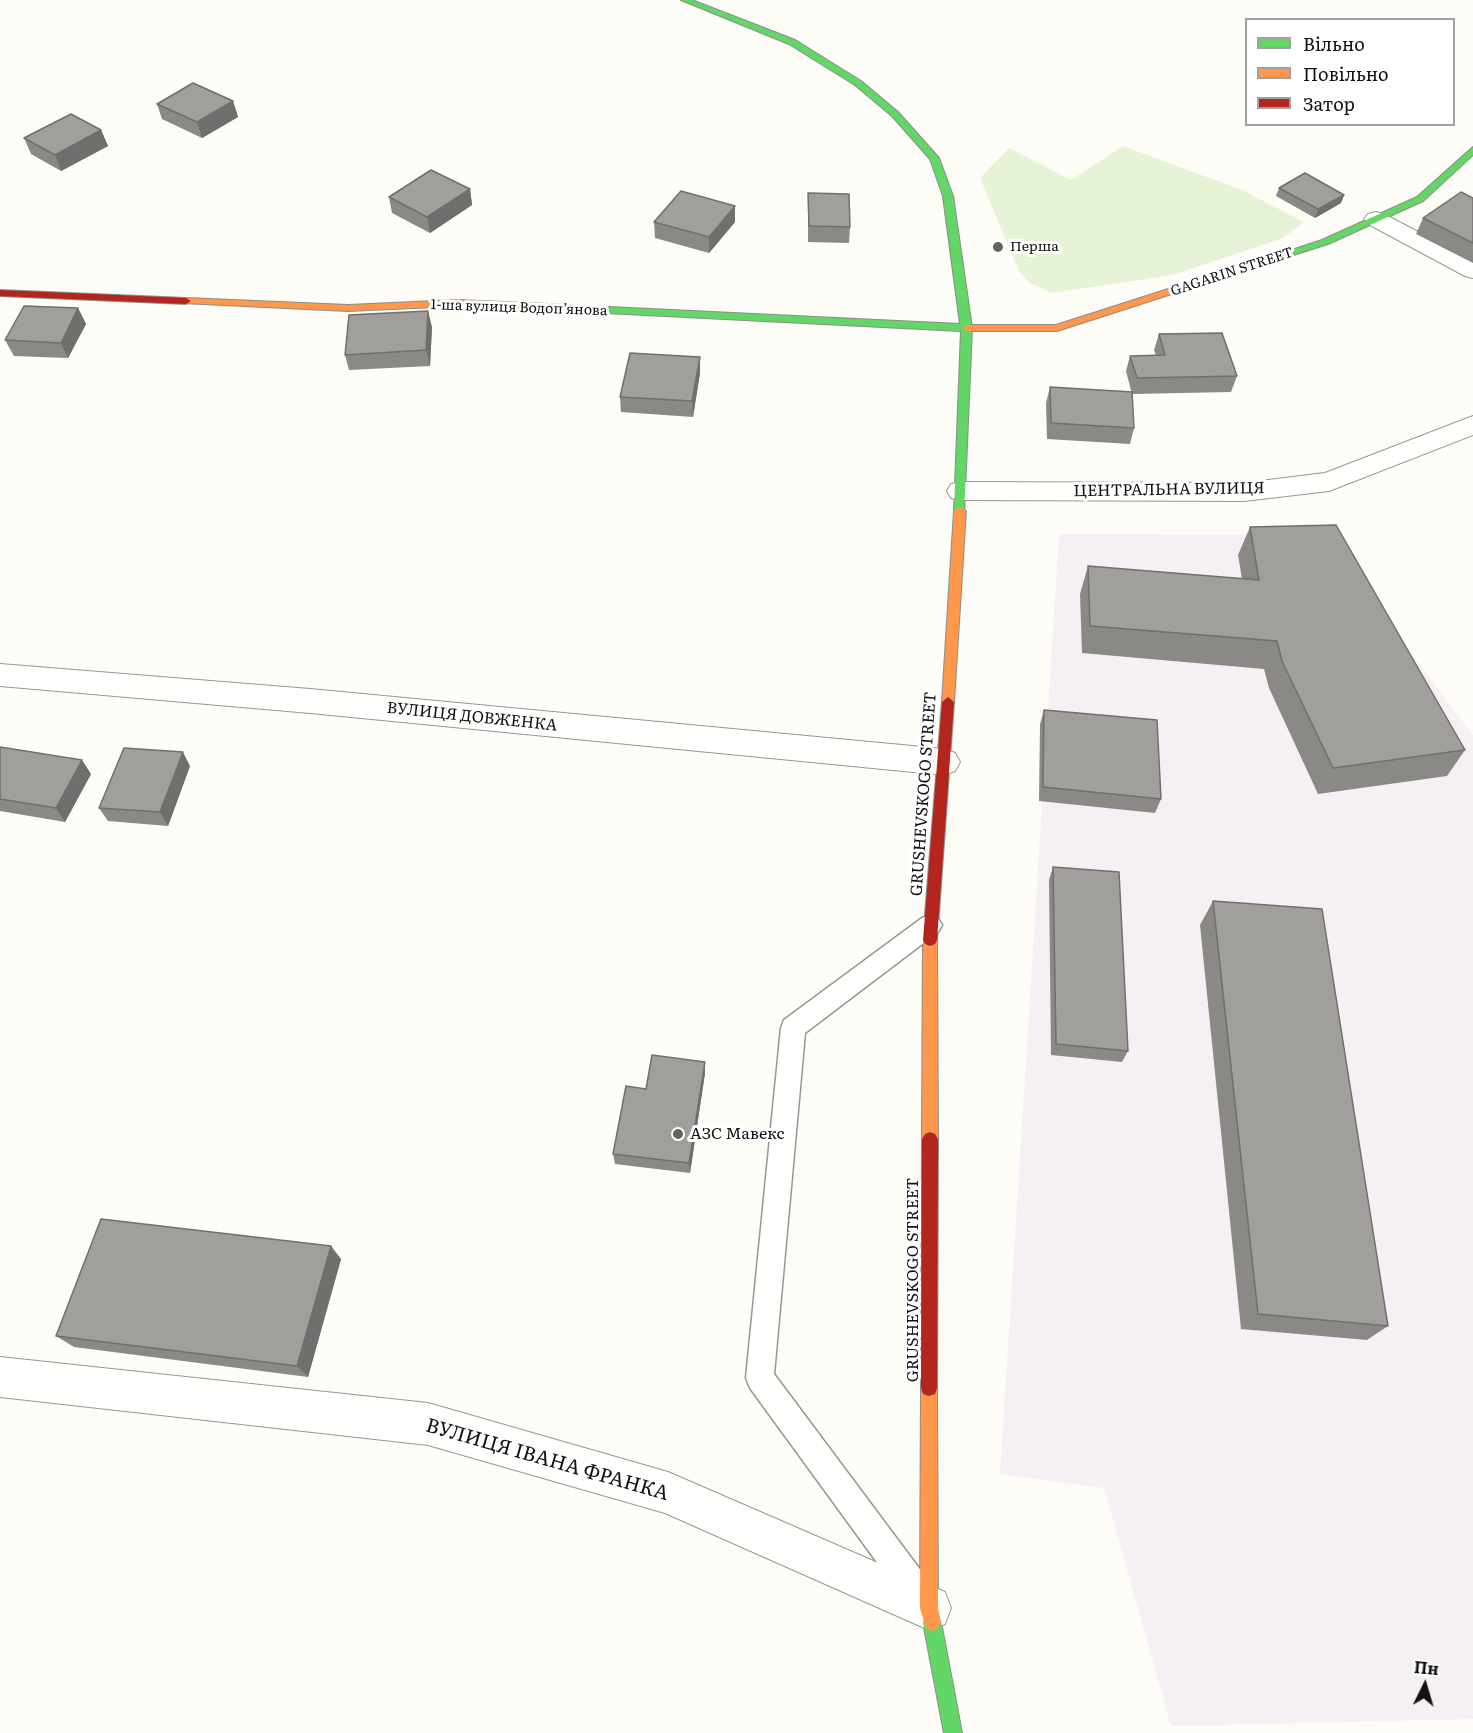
<!DOCTYPE html>
<meta charset="utf-8">
<style>
body{margin:0}
#map{position:relative;width:1473px;height:1733px;overflow:hidden;background:#fdfcf7;font-family:Literata,serif}
canvas{display:block}
.legend{position:absolute;left:1245px;top:18px;width:210px;height:108px;box-sizing:border-box;background:#fff;border:2px solid #a0a0a0;margin:0;padding:8px 10px;list-style:none;font-size:18px;color:#111}
.legend li{display:flex;align-items:center;gap:12px;height:30px}
.legend b{width:30px;border:2px solid #a0a0a0}
.north{position:absolute;left:1395px;top:1655px;width:60px;height:60px;-webkit-text-stroke:4px #fff;paint-order:stroke;rotate:5deg;font-size:16px;font-weight:700;line-height:24px;text-align:center;color:#111}
.north::after{content:'';display:block;margin:auto;width:21px;height:27px;background:#111;clip-path:polygon(50% 0,100% 100%,50% 72%,0 100%)}
</style>
<div id="map">
<canvas width="1473" height="1733"></canvas>
<ul class="legend">
<li><b style="height:8px;background:#63d668"></b>Вільно</li>
<li><b style="height:8px;background:#ff974d"></b>Повільно</li>
<li><b style="height:8px;background:#b3261e"></b>Затор</li>
</ul>
<div class="north">Пн</div>
</div>
<script>
const c = document.querySelector('canvas').getContext('2d');
c.lineJoin = 'round';
function fillPath(path, color) {
  c.fillStyle = color;
  c.fill(path, 'evenodd');
}
function stroke(path, color, width, dash) {
  c.strokeStyle = color;
  c.lineWidth = width;
  c.lineCap = dash ? 'butt' : 'round';
  c.setLineDash(dash || []);
  c.stroke(path);
}
function label(font, color, halo, rows, align = 'center') {
  c.font = font + ' Literata,serif';
  c.lineWidth = 6;
  c.setLineDash([]);
  c.textBaseline = 'middle';
  c.strokeStyle = halo;
  c.fillStyle = color;
  for (const [text, x, y, turn = 0] of rows) {
    c.save();
    c.translate(x, y);
    c.rotate((+turn || 0) * Math.PI / 180);
    c.textAlign = isNaN(turn) ? turn : align;
    if (halo) c.strokeText(text, 0, 0);
    c.fillText(text, 0, 0);
    c.restore();
  }
}
const industrial = new Path2D(`
 M1059,534L1321,535L1473,735V1719L1171,1726L1104,1488L1000,1474Z`);
const green = new Path2D(`
 M1123,146L1242,190L1304,222L1283,238L1173,275L1052,293L1030,283L1019,271L980,178L1009,148L1071,180Z`);
const lane = new Path2D(`
 M930,915L938,918L942,925L938,932L805,1033L774,1374L933,1587L937,1598L933,1609L922,1613L911,1609L750,1388L746,1378L781,1028L784,1020L922,918Z`);
const street = new Path2D(`
 M1376,212L1384,214L1473,261V278L1465,276L1368,224L1364,219L1368,214Z
 M1473,416V435L1329,491L1244,501L961,500L951,498L947,491L951,484L961,482L1244,483L1325,473Z
 M0,664L310,689L944,749L955,753L960,762L955,771L944,775L310,713L0,686Z
 M0,1357L428,1403L668,1472L945,1592L951,1608L945,1624L929,1630L665,1513L428,1445L0,1397Z`);
const fast = new Path2D(`
 M681,0H692L795,40L861,81L898,112L939,158L953,196L972,328L964,514H956L954,511L961,331L547,310L542,307L547,304L960,324L943,196L930,159L892,116L855,85L789,44Z
 M1473,147V155L1423,201L1328,244L1215,280H1209L1207,278L1322,240L1417,197Z
 M932,1613L938,1616L941,1622L962,1733H944L923,1622L926,1616Z`);
const slow = new Path2D(`
 M1212,275L1215,276V280L1057,331H967L962,328L967,325H1056Z
 M186,298L348,305L458,300L547,304L552,307L547,310L458,306L348,311L182,303L181,301Z
 M960,507L966,511L954,702L948,707L942,702L954,511Z
 M930,934L935,936L937,940L938,1139L935,1144L930,1146L925,1144L922,1139L923,940L925,936Z
 M929,1380L935,1382L937,1388L938,1608L941,1622L938,1628L932,1631L926,1628L920,1608L921,1388L923,1382Z`);
const jam = new Path2D(`
 M0,290L186,298L191,301L186,304L0,296Z
 M948,697L954,702L937,940L935,944L930,946L925,944L923,940L942,702Z
 M930,1132L935,1134L938,1139L937,1388L935,1394L929,1396L923,1394L921,1388L922,1139L925,1134Z`);
const wall = new Path2D(`
 M233,101L238,117L202,138L162,119L157,104Z
 M101,130L108,146L61,171L31,154L24,138Z
 M1279,188L1344,195L1341,203L1315,218L1276,196Z
 M470,189L472,205L430,233L392,213L389,197Z
 M808,193L850,227L849,243L808,242Z
 M1473,198V263L1416,234L1423,218Z
 M735,206V222L709,253L655,238L654,222Z
 M78,308L86,324L68,358L14,356L5,340Z
 M432,327L430,366L349,370L345,355Z
 M1159,334L1237,376L1231,392L1132,394L1126,371L1130,356L1156,355L1154,350Z
 M700,373L693,417L621,412L620,397Z
 M1050,387L1134,428L1130,444L1047,439L1046,403Z
 M1250,527L1465,750L1447,776L1318,794L1269,688L1264,669L1082,653L1080,594L1088,566L1242,579L1238,555Z
 M1044,710L1161,799L1155,813L1039,801L1040,724Z
 M0,747L91,774L65,822L0,811Z
 M190,766L168,826L108,821L99,808Z
 M1053,867L1128,1051L1122,1062L1051,1055L1049,880Z
 M1213,901L1388,1326L1367,1340L1241,1329L1200,925Z
 M705,1062V1073L690,1173L615,1164L613,1154Z
 M341,1259L308,1377L74,1347L56,1336Z`);
const shadedWall = new Path2D(`
 M233,101L238,117L202,138L197,122Z
 M101,130L108,146L61,171L55,155Z
 M470,189L472,205L430,233L427,217Z
 M1344,195L1341,203L1315,218L1318,209Z
 M735,206V222L709,253V237Z
 M78,308L86,324L68,358L61,343Z
 M428,311L432,327L430,366L426,350Z
 M700,357V373L693,417L692,401Z
 M183,752L190,766L168,826L160,812Z
 M82,760L91,774L65,822L56,808Z
 M705,1062V1073L690,1173L689,1163Z
 M331,1246L341,1259L308,1377L297,1366Z`);
const building = new Path2D(`
 M193,83L233,101L197,122L157,104Z
 M71,114L101,130L55,155L24,138Z
 M431,170L470,189L427,217L389,197Z
 M1305,173L1344,195L1318,209L1279,188Z
 M681,191L735,206L709,237L654,222Z
 M1461,192L1473,198V243L1423,218Z
 M808,193L849,194L850,227L809,226Z
 M24,306L78,308L61,343L5,340Z
 M428,311L426,350L345,355L349,315Z
 M1222,333L1237,376L1137,378L1130,356L1165,355L1159,334Z
 M630,353L700,357L692,401L620,397Z
 M1050,387L1132,392L1134,428L1051,423Z
 M1336,525L1465,750L1333,768L1282,661L1277,641L1090,626L1088,566L1259,580L1250,527Z
 M1044,710L1157,720L1161,799L1043,787Z
 M0,747L82,760L56,808L0,799Z
 M124,748L183,752L160,812L99,808Z
 M1053,867L1119,872L1128,1051L1056,1044Z
 M1213,901L1322,909L1388,1326L1258,1314Z
 M652,1055L705,1062L689,1163L613,1154L626,1086L646,1089Z
 M101,1219L331,1246L297,1366L56,1336Z`);
const markers = [
 [998,247,6,"#646362"],
 [678,1134,6,"#646362"]
];
const farPoinames = [
 ["Перша",1010,247]
];
const farStreetnames = [
 ["GAGARIN STREET",1232,272,-18],
 ["1-ша вулиця Водопʼянова",519,308,2]
];
const streetNames = [
 ["ЦЕНТРАЛЬНА ВУЛИЦЯ",1169,490,-1],
 ["ВУЛИЦЯ ДОВЖЕНКА",472,717,6],
 ["GRUSHEVSKOGO STREET",924,794,-86],
 ["GRUSHEVSKOGO STREET",913,1280,-90]
];
const poiNames = [
 ["АЗС Мавекс",690,1134]
];
const nearStreetnames = [
 ["ВУЛИЦЯ ІВАНА ФРАНКА",547,1460,16]
];
fillPath(industrial, '#f5f0f3');
fillPath(green, '#e7f3d7');
stroke(lane, '#979795', 3);
stroke(street, '#979795', 2);
stroke(fast, '#8e8d8b', 2);
stroke(slow, '#8e8d8b', 2);
stroke(jam, '#8e8d8b', 2);
fillPath(lane, '#fffffe');
fillPath(street, '#fffffe');
fillPath(fast, '#63d668');
fillPath(slow, '#ff974d');
fillPath(jam, '#b3261e');
fillPath(wall, '#8a8986');
fillPath(shadedWall, '#716f6d');
fillPath(building, '#a19f9c');
stroke(building, '#716f6d', 1.5);
for (const [x, y, r, color] of markers) {
  const dot = new Path2D();
  dot.arc(x, y, r, 0, 2 * Math.PI);
  c.fillStyle = color;
  c.fill(dot);
  stroke(dot, '#fff', 2);
}
label('14px', '#111', '#fff', farPoinames, 'left');
label('14px', '#111', '#fff', farStreetnames);
label('16px', '#111', '#fff', streetNames);
label('16px', '#111', '#fff', poiNames, 'left');
label('20px', '#111', '#fff', nearStreetnames);
</script>
